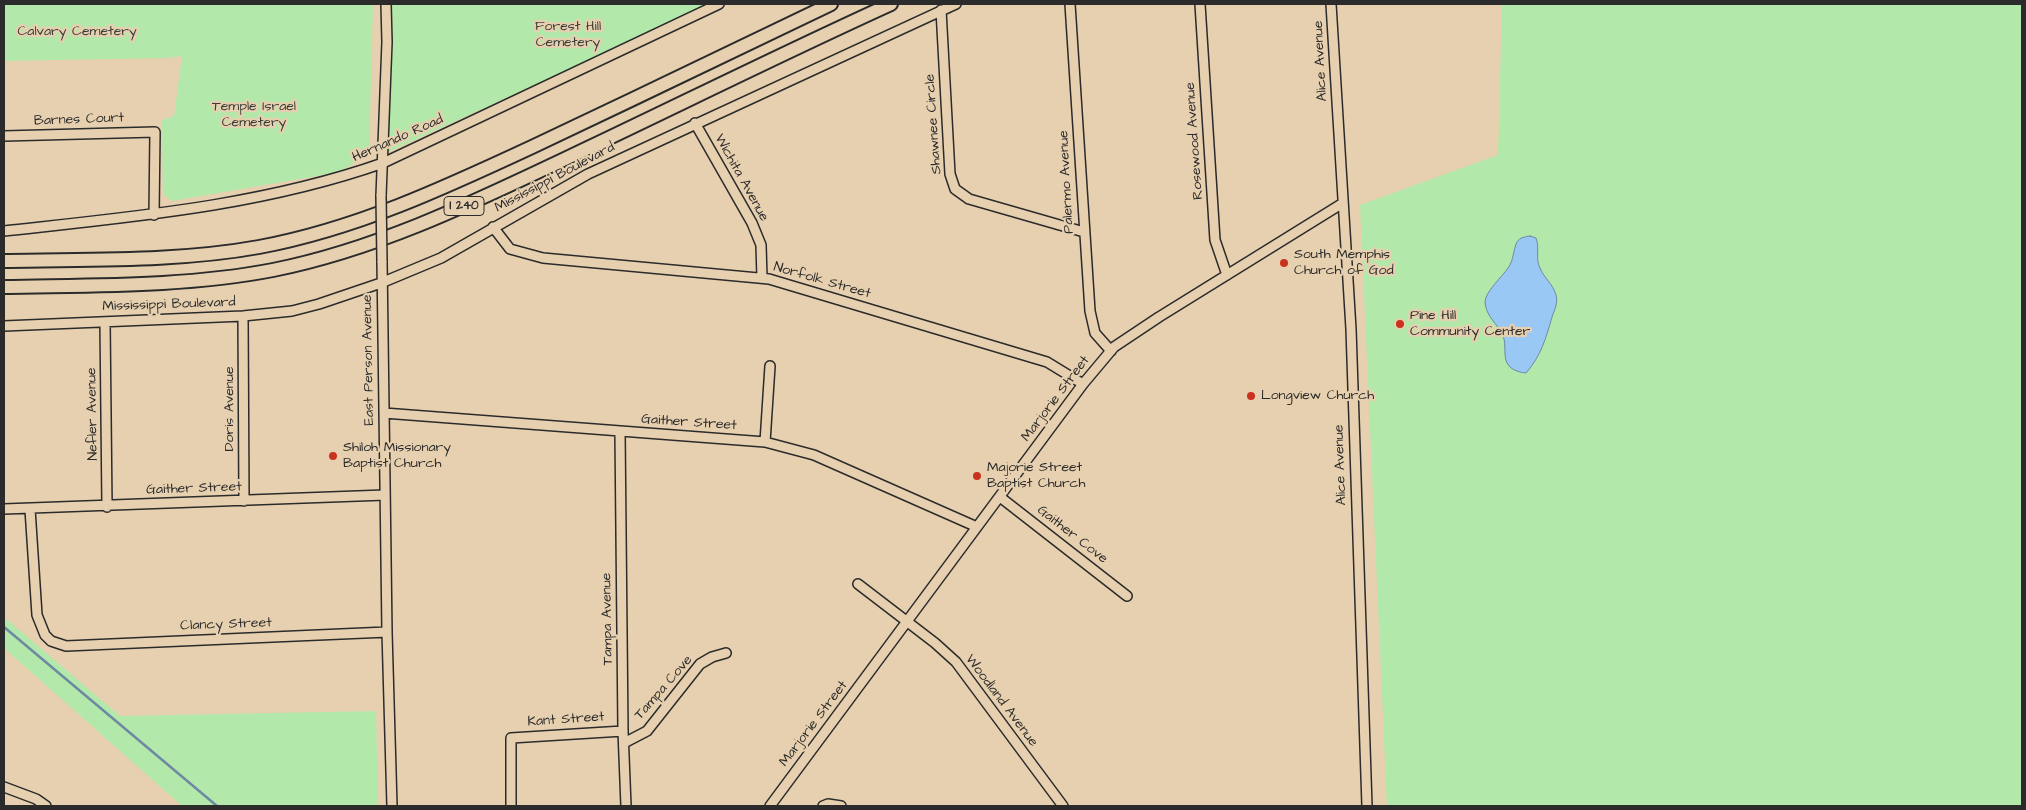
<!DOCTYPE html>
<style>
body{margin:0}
#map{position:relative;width:2026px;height:810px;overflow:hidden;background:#e7d0af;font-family:"Architects Daughter",sans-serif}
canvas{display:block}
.frame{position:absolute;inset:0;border:5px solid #2b2b2b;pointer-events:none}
</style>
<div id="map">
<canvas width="2026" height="810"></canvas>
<div class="frame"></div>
</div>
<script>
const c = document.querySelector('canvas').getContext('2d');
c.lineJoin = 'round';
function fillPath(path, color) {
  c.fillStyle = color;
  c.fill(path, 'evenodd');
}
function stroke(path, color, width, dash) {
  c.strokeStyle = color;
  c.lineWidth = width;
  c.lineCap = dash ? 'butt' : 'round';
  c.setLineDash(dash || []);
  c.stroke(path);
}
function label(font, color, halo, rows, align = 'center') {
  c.font = font + ' "Architects Daughter",sans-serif';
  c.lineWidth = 4.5;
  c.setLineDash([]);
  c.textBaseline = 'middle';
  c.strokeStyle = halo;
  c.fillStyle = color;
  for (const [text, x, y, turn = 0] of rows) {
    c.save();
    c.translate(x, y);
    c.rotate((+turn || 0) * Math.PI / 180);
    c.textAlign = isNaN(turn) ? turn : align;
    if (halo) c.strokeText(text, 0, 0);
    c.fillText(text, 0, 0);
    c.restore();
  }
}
const green = new Path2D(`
 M4,4H373L369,153L340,172L172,201L163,194L162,120L174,116L182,56L165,58L4,61Z
 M386,4H709L537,84L388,152Z
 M1502,4H2022V805L2017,806H1387L1360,205L1498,155Z
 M4,617L120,716L376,711L378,806H182L4,648Z`);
const water = new Path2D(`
 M1530,236L1536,238C1540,248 1535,258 1540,268C1544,278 1553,284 1556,295C1558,304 1555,308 1552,317C1546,338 1541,356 1526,373C1519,372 1514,371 1509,366C1502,358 1507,345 1503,336C1498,324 1486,317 1485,302C1485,292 1502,277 1508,268C1514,260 1513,250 1517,242C1520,237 1525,237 1530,236Z`);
const stream = new Path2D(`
 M4,627L217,806`);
const minor = new Path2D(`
 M1070,4L1090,311L1095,333L1111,351
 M1200,4L1215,240L1227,275
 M1331,4L1351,329L1367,806
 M941,10L950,174L955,189L969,199L1084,232
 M695,123L752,223L761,245L762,278
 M4,136L155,132L154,215
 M381,196L387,42L386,4
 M493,227L510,249L543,258L769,279L1047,362L1083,384
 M4,231C131,217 261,206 383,163L719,4
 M382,261L387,632L392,806
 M243,316L244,501
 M105,322L107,507
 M4,326L243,316L292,311L319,304L381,283L441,258L588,174L956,4
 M384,413L765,442L814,455L977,527
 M620,432L623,731L626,806
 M765,442L770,366
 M1000,497L1127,596
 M4,509L385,495
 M30,509L37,615L45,635L51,641L66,646L387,632
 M858,584L935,643L956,662L1063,806
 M624,743L647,731L700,664L712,657L726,653
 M4,787L36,799L46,806
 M511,806V738L623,731
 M770,806L1083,384L1114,347L1159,317L1343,203
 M823,806L828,804L841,806`);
const highway = new Path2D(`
 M4,261C89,259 176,262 259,247C356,229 444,188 532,147C632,100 732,51 831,4
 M4,287C93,285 185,287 273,270C378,249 474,202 569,157C677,106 783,53 891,4`);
const minorBridge = new Path2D(`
 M381,196L382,261`);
const markers = [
 [1284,263,5,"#c8321e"],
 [1400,324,5,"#c8321e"],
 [1251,396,5,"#c8321e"],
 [333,456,5,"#c8321e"],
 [977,476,5,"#c8321e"]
];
const shields = [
 [464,206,40]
];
const shieldNames = [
 ["I 240",464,206]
];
const parkNames = [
 ["Forest Hill",568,27],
 ["Cemetery",568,43],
 ["Calvary Cemetery",77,32],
 ["Temple Israel",254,107],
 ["Cemetery",254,123]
];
const streetNames = [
 ["Alice Avenue",1321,61,-93],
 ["Barnes Court",79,120,-2],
 ["Shawnee Circle",934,124,-94],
 ["Hernando Road",398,139,-24],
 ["Rosewood Avenue",1195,141,-94],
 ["Mississippi Boulevard",555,178,-28],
 ["Wichita Avenue",741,178,61],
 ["Palermo Avenue",1067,182,-93],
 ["Norfolk Street",822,281,16],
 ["Mississippi Boulevard",169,305,-2],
 ["East Person Avenue",369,360,-91],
 ["Marjorie Street",1056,399,-53],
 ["Doris Avenue",230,409,-90],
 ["Nefler Avenue",93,414,-91],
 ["Gaither Street",689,423,4],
 ["Alice Avenue",1341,465,-92],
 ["Gaither Street",194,489,-2],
 ["Gaither Cove",1072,535,38],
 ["Tampa Avenue",608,619,-91],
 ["Clancy Street",226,625,-2],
 ["Tampa Cove",664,688,-49],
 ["Woodland Avenue",1001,701,53],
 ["Kant Street",566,720,-4],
 ["Marjorie Street",814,724,-53]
];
const poiNames = [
 ["South Memphis",1294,255],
 ["Church of God",1294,271],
 ["Pine Hill",1410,316],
 ["Community Center",1410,332],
 ["Longview Church",1261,396],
 ["Shiloh Missionary",343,448],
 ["Baptist Church",343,464],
 ["Majorie Street",987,468],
 ["Baptist Church",987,484]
];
fillPath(green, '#b2e8aa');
fillPath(water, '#9ac8f5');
stroke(water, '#6e89a4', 1);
stroke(stream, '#6e89a4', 2.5);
stroke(minor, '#2b2b2b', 12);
stroke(highway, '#2b2b2b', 16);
stroke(minor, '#e7d0af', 9);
stroke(highway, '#e7d0af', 12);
stroke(minorBridge, '#2b2b2b', 12, []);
stroke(minorBridge, '#e7d0af', 9);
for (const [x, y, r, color] of markers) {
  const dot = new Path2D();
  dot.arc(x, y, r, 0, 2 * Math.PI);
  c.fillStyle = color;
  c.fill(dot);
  stroke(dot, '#e7d0af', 2);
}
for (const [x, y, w] of shields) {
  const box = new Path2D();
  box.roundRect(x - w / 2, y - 9.5, w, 19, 4);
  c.fillStyle = '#e7d0af';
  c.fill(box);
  stroke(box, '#2b2b2b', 1);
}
label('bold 12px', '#2b2b2b', null, shieldNames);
label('14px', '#383e38', '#e7d0af', parkNames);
label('14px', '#2b2b2b', '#e7d0af', streetNames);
label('14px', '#2b2b2b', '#e7d0af', poiNames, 'left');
</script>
